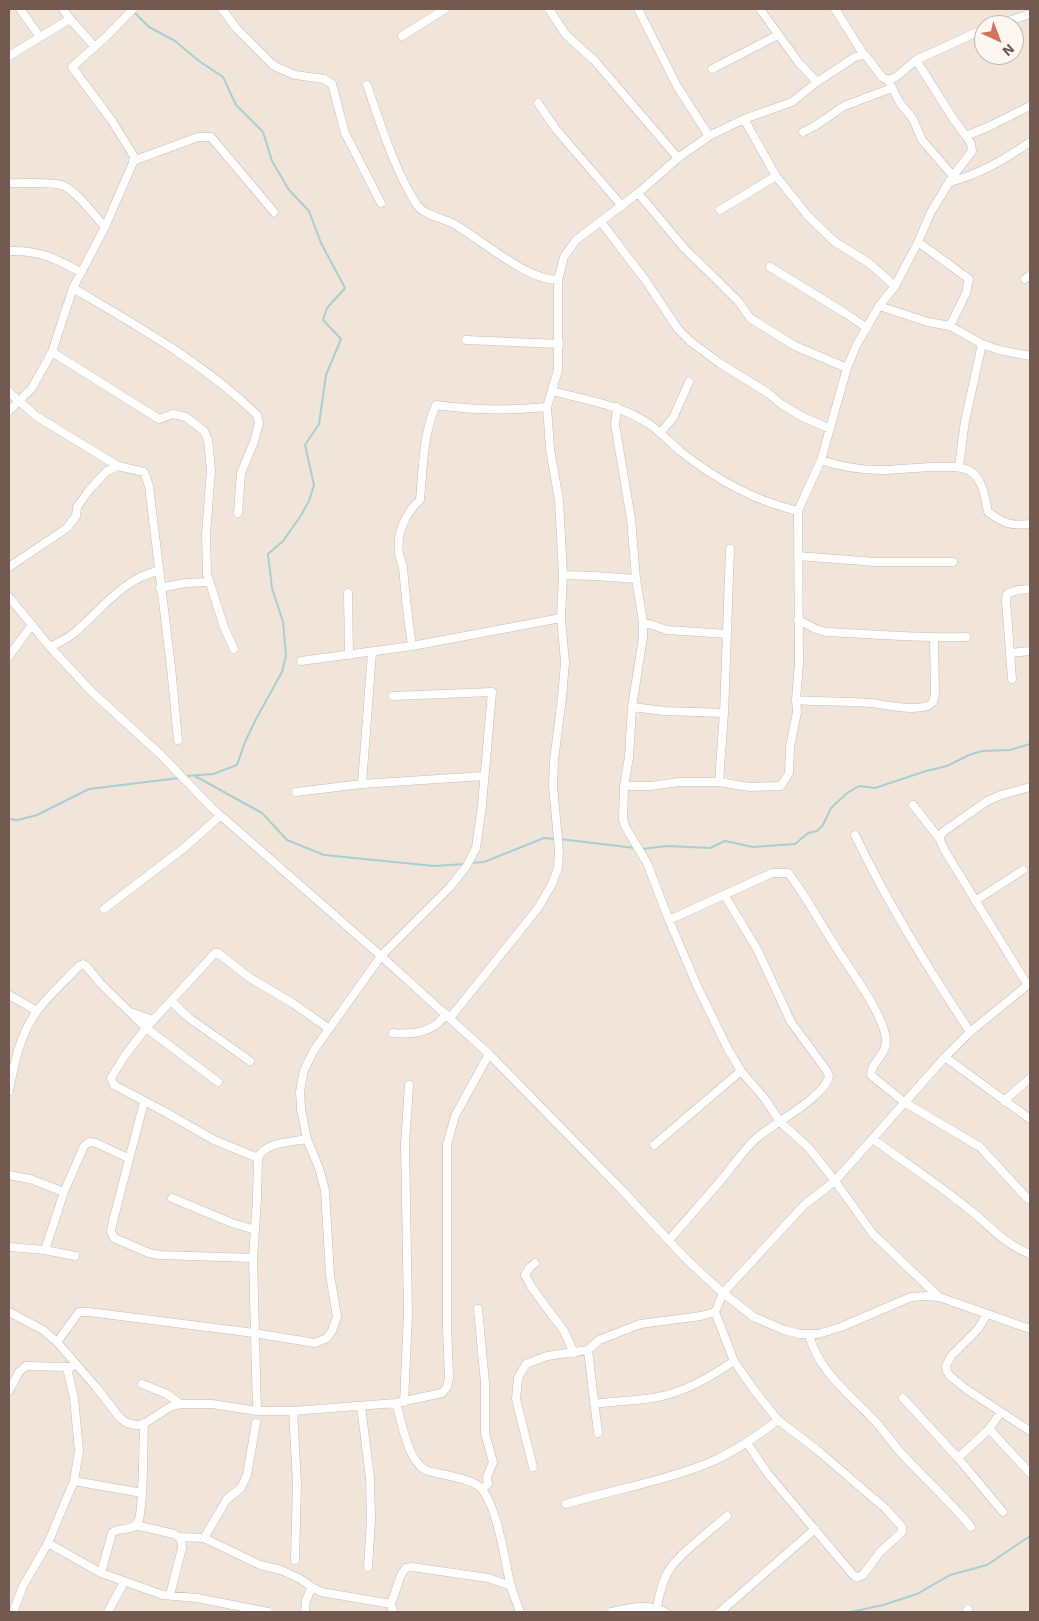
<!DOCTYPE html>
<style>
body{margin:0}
#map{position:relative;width:1039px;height:1621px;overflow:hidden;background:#faf3ea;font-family:"Work Sans",sans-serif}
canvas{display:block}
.frame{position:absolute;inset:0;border:10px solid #735a50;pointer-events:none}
.north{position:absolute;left:974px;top:15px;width:50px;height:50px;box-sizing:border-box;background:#fdf7f1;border:1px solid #c6b8b1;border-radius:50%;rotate:137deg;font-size:14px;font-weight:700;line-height:20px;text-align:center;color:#735a50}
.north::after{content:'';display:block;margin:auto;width:18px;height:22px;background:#d6715e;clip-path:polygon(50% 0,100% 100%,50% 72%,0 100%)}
</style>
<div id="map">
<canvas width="1039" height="1621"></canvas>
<div class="frame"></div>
<div class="north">N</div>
</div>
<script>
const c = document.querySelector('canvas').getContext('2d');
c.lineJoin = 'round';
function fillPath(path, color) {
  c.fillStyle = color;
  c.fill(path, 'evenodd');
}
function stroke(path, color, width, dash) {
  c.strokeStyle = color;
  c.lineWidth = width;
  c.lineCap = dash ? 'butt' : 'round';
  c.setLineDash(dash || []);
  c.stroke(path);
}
const residential = new Path2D(`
 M9,9H1030V1612H9ZM984,25H1014V55H984Z`);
const stream = new Path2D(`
 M134,12L149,27L175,41L199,61L223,77L236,105L263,132L272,161L289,190L309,211L321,243L345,288L327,308L323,320L341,339L326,375L319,424L305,445L314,485L309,501L300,517L283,541L268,554L272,588L283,622L286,655L282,672L256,719L245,742L237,765L213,774L186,776
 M195,776L262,813L287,840L324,855L434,866L465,864
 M9,819L18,820L37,815L89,789L179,778
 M560,839L635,848
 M642,849L667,846L710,848L725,841L753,847L795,844L808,833L817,831L823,825L831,808L847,793L859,786L875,788L926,771L947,766L969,755L982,751L1010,750L1030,744
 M470,863L484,862L544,838L555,839
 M851,1612L883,1605L917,1594L950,1575L987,1565L1030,1536`);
const minor = new Path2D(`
 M20,9L40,37
 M63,9L70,19
 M222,9L237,29L274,66L295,75L324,79L332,84L345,133L381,203
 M549,9L566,35L595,61L678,158
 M638,9L677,86L709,136
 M760,9L799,63L817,82
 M835,9L864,55
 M996,25L1030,14
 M402,36L445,9
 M9,56L70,19L95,47
 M712,69L778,35
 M888,80L900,103L913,119L922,140L953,176
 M367,85C380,123 395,171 417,205C425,216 443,218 454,224C482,240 526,280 558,280
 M538,103L555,128L622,206
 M744,119L776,176L808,216L835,242L869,263L895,286
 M803,132L815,126L844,106L892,88
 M966,136L990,126L1030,106
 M133,161L198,137H211L274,212
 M949,182C979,175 1005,159 1030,142
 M9,183C21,184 54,181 64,186C78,193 94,215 105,227
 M638,193L685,249L717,280L739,302L750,318L795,346L847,368
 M720,210L776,176
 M601,222L646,281L678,329L691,342L721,364L768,393L781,404L801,416L830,429
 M918,242L969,279L966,293L950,326
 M9,251C39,250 55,258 80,272
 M770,267L845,313L867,328
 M1025,279L1030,275
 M73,288C137,326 204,363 257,415L259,423L254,442L241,473L238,513
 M879,306L928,322L950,326L982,344L999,350L1030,356
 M466,340L559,344
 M52,352L159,419L173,414L186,417L204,431L208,440L211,470L206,534L207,574L224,627L234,649
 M552,391C586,400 623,405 652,426C662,434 671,443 680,451C715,479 755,501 798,511
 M9,392L36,416L118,466L144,472L149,486L171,667L178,740
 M617,407L615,424L631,519L636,579L643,622V637L632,707L629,757L624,786L623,820L626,828L647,863L669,920L698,988L728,1049L741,1071L765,1099L780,1122L809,1148L835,1181L873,1234L939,1297
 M9,411L32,388L52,352L73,288L105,227L135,158L112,121L72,67L107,36L133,9
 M660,433L673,418L689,382
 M821,460C841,467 860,470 882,470C900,470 957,462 970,471C983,479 985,498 988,512C1005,524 1010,526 1030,524
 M959,466L965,421L982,344
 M798,556L875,562H953
 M9,567L67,528L76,516L77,507L90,489L107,471L118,466
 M563,575L595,576L636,579
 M160,588L185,583L208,582
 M348,593L349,655
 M9,597L50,647L92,692L160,754L212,808L381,956L489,1054L620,1188L686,1259L723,1293L754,1317L784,1330L800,1334H818L841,1327L911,1297L927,1296L939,1297L1030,1329
 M798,620L816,629L826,632C873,634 920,639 966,637
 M643,622L667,630L727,634
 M412,646C408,620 405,594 403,568C402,563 400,558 399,553C396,534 406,512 420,500C423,468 423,434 436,405C473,410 510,411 547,407
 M50,647C58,643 67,639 74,633C100,611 124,578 158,571
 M1011,653L1030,651
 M9,656L32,625
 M301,661L412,646L561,618
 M1012,679L1006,600L1007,594C1016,589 1021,590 1030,589
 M796,700C821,702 845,701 870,703C889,705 910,711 928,706L933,702L935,694L934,638
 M632,707L664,711L724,713
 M719,782L724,713L730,549
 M362,784L372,652
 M624,786H651L679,782H719L749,787L781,786L789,773L790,747L797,712L796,700L799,663L798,511L821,460L847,368L856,346L879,306L895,286L918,242L931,212L953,176L972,151L971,144L966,136L954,120L916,60
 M296,792L362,784L484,776
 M913,805L939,838
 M855,835C888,904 928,968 970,1032
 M975,901L1023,870
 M104,909L184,848L220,816
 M669,920L772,873H788C805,894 817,918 832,941C846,965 885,1014 886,1041C887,1055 870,1063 871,1075L904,1102L980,1147L1026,1197L1030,1200
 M1027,984L945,851L939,838L943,832L987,801L1001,795L1030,787
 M9,995L37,1011
 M171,1001L189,1018L250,1061
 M130,1012L153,1020
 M450,1018L538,908L552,884L558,868L559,851L553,786L554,760L562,698L565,662L561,618L563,575L559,500L550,449L547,407L558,370V280L564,257L576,240L638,193L678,158L709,136L744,119L792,102L817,82L855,57L862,55L866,56L882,77L888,80L896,77L916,60L984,29
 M393,1033C413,1035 434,1032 446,1014
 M945,1057L1030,1119
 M9,1091C14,1064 20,1034 37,1011C49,995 65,981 79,966L83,964L87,967L101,984L146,1028L218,1082
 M1004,1101L1030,1078
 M144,1102L113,1221L111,1231L114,1238L149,1253L159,1255L253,1258
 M873,1139C904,1162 937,1183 966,1207C989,1224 1002,1243 1030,1254
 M654,1145L741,1071
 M258,1158L214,1140L165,1112L114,1085L111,1078L124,1057L146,1028L215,953H218L250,978L294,1004L328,1028
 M9,1175L30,1179L64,1192
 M172,1198L232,1223L255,1230
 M669,1240C688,1218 708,1196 727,1173C737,1160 746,1147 759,1136C777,1121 822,1099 829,1077L827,1071L791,1022L757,949L725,896
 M9,1247L45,1250L75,1256
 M45,1250L64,1192L84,1146L89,1142L96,1143L128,1158
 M535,1263L529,1268L525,1275L532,1288L564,1331L574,1353
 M478,1309L485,1383V1433L493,1462L487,1477L488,1484L482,1489
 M9,1312L43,1330L57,1342L96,1387L120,1418L127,1423L136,1425H142L170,1407L180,1404H212L257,1411H293L396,1403L442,1393L447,1387L449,1378L447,1326V1145L455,1116L489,1054
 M715,1312L734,1361L754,1390L778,1420L816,1449L886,1509L902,1527V1532L880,1552L863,1575L858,1577L854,1576L768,1474L747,1443
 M987,1314L978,1329L951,1356L946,1366L947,1371L950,1376L966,1389L1030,1431
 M809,1335C818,1370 849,1394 873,1419C884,1430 892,1443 902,1454C925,1479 950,1501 971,1527
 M57,1342L79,1312H89L254,1333L315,1343L327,1338L332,1331L337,1317L330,1275L325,1190L319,1168L307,1139L301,1109L300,1092L302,1080L304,1070L314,1050L381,956L450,887L466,867L476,848L482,805L492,692L393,696
 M588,1350L598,1433
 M142,1384L167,1394L180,1404
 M9,1391L19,1372L26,1366L71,1367
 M903,1398L958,1458L1003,1512
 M404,1402L408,1314L405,1144L409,1085
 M396,1403C403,1425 406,1456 425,1470C440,1475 465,1477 477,1485C497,1498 505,1564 511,1587C514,1595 517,1604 520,1612
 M594,1404C614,1401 633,1401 653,1398C683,1393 709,1378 734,1361
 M361,1406L370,1478L371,1520L368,1567
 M257,1411L253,1258L257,1199L258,1158C264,1142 292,1142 307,1139
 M293,1411L297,1483L295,1560
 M989,1429L1030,1473
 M958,1458L989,1429L1001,1412
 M533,1467L516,1399L518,1378L526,1364L547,1356L588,1350L599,1340L640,1324L701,1316L715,1312L723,1293L804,1205L835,1181L945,1057L970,1032L1030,983
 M74,1481L142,1493
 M566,1504C612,1490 661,1482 706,1464C733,1453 756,1437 778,1420
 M135,1525L174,1534L181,1539L182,1548L170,1595
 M179,1537L204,1538L260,1565L281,1570L300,1579L312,1587
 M204,1538L227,1499L241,1488L247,1475L256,1423
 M48,1543L101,1573L163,1595L197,1598L268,1612
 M101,1573L112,1533C119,1526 130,1532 137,1524C144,1516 143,1438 144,1423
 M657,1608C659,1594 663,1579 671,1567C684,1550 710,1531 727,1516
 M14,1610L23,1586L48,1543L74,1481L79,1451L74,1398L67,1368
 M108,1612L124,1582
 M305,1612L306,1600L312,1587L321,1592L391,1604
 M393,1612L391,1604L401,1575L406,1568L412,1567L488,1578L511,1586
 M611,1612C630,1608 647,1603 665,1612
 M720,1612L815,1529
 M966,1612L968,1609`);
fillPath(residential, '#f1e5d9');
stroke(stream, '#a8cfd3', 2);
stroke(minor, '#ccbbb1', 9);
stroke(minor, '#fff', 8);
</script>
